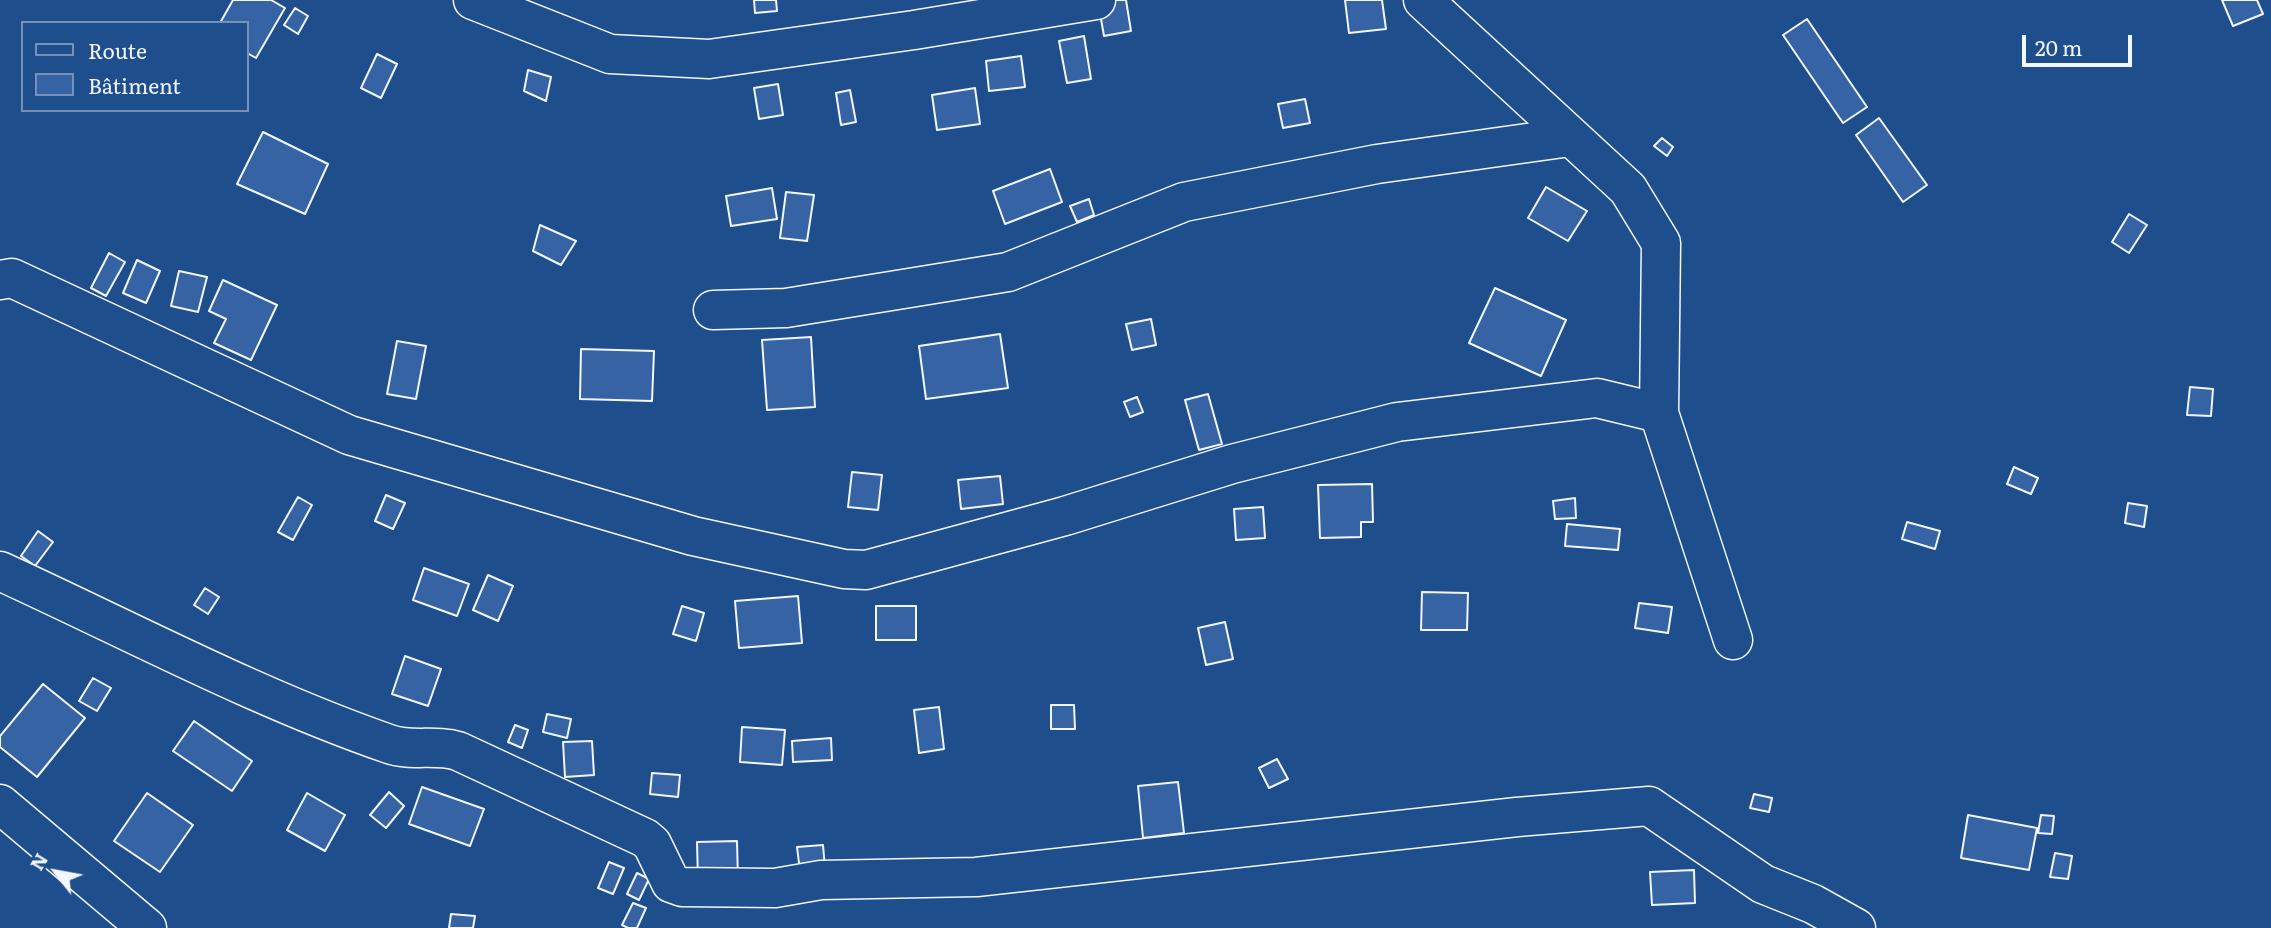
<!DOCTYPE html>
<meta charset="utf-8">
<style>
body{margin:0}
#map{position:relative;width:2271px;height:928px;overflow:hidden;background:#1f4e8c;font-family:Literata,serif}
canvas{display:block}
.legend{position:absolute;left:21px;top:21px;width:228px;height:91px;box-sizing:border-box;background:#1f4e8c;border:2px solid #7391ba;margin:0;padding:9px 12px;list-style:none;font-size:21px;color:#f2f6ff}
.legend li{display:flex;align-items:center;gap:14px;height:35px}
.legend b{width:35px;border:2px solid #7391ba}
.north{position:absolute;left:21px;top:837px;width:70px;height:70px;-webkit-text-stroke:5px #1f4e8c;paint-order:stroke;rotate:301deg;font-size:19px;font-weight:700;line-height:28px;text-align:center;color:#f2f6ff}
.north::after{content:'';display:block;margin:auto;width:24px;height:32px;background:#f2f6ff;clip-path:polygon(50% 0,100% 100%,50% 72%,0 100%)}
.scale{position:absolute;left:2022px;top:35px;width:110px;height:32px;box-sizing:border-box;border:4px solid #f2f6ff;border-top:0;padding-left:9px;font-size:21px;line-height:24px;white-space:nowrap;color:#f2f6ff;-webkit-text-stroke:5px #1f4e8c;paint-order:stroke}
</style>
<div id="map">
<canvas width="2271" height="928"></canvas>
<ul class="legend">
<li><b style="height:9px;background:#1f4e8c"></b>Route</li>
<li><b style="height:19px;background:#3563a3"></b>Bâtiment</li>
</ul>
<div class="north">N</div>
<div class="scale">20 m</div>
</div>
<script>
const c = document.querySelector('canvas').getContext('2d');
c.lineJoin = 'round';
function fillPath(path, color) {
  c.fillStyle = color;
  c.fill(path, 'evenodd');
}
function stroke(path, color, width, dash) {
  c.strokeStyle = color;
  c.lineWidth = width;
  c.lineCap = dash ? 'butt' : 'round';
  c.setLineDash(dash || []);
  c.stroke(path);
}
const building = new Path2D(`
 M233,0H271L285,8L256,58L247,53V23H220Z
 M754,0H776L777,11L755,13Z
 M1111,0H1126L1131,31L1104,36L1098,2Z
 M1345,0H1382L1386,29L1349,33Z
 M2222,0H2257L2263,14L2233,26Z
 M295,8L308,16L298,34L284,25Z
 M1807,19L1867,107L1843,123L1783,35Z
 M1084,36L1091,79L1067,83L1059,41Z
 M377,54L397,64L381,98L361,88Z
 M1021,56L1025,87L989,91L986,61Z
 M528,70L551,77L546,101L524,91Z
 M778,84L783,115L759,119L754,88Z
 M975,88L980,124L937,130L932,95Z
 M850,90L856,122L841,125L836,93Z
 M1305,99L1310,123L1283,128L1278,104Z
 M1879,118L1927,185L1903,202L1856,135Z
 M263,132L328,164L305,214L237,184Z
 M1662,138L1673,147L1667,156L1654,146Z
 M1050,169L1062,202L1005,224L993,191Z
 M1546,187L1587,211L1568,241L1528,218Z
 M772,188L777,219L731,226L726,196Z
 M786,192L814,195L807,241L780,238Z
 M1089,199L1094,215L1077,222L1070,206Z
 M2129,214L2147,225L2129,253L2112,242Z
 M540,225L576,241L561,265L533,251Z
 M109,253L125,262L106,296L91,288Z
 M137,260L160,271L146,303L123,293Z
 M179,271L207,277L198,312L171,306Z
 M223,280L277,305L251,360L214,343L226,319L209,311Z
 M1495,288L1566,320L1541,376L1469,343Z
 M1151,319L1156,345L1132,350L1126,324Z
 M1000,334L1008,388L926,399L919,346Z
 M811,337L815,407L767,410L762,340Z
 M397,341L426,346L416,399L387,394Z
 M581,349L654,351L652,401L580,399Z
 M2190,387L2213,389L2211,416L2187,415Z
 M1208,394L1222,444L1199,450L1185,400Z
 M1137,397L1143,412L1130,417L1124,402Z
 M2014,467L2038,478L2031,494L2007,484Z
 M852,472L882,475L878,510L848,507Z
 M1000,476L1003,504L961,509L958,480Z
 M1372,484L1373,522H1361V537L1320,538L1318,485Z
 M386,495L405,503L393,529L375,521Z
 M298,497L312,505L293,540L278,532Z
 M1575,498L1576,518L1555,519L1553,501Z
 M2128,503L2147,506L2144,527L2125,523Z
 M1263,507L1265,538L1236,540L1234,509Z
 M1907,522L1940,531L1935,549L1902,539Z
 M1567,524L1620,529L1618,550L1565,546Z
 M38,531L53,542L35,566L21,556Z
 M424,568L469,584L457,616L413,600Z
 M488,575L513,586L498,621L473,610Z
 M205,588L219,597L208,614L194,605Z
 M1422,592L1468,593L1467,630H1421Z
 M798,596L802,643L739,648L735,601Z
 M1639,603L1672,607L1668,633L1635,628Z
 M682,606L704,613L696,641L673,634Z
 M876,606H916V640H876Z
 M1225,622L1233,659L1206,665L1198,628Z
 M405,656L441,669L428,706L392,694Z
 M93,678L111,688L97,711L79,701Z
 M43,684L85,718L37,777L0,747V736Z
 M1051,705H1074L1075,729H1051Z
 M939,707L944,749L919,753L914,710Z
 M547,714L571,719L567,738L543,732Z
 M194,721L252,761L232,791L173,751Z
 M515,725L528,730L522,748L508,742Z
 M742,727L785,730L782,765L740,762Z
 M831,738L832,760L793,762L792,741Z
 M592,741L594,775L565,777L563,742Z
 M1277,759L1288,779L1269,788L1259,768Z
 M652,773L680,775L678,797L650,794Z
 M1178,782L1184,833L1143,838L1138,786Z
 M422,787L484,809L470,846L409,824Z
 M389,792L404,806L386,828L370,815Z
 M147,793L193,825L160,872L114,841Z
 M307,793L345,815L325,851L287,830Z
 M1754,794L1772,798L1769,812L1750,808Z
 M1968,815L2037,828L2029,870L1961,858Z
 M2041,815L2054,816L2052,834L2038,833Z
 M737,841L738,880L698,881L697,842Z
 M823,845L825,868L800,871L797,847Z
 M2055,853L2072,856L2068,879L2050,877Z
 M609,862L624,868L613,894L598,888Z
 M1694,870L1695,903L1652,905L1650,872Z
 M637,873L649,879L639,900L627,894Z
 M633,903L646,908L637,928H628L622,925Z
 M451,914L475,916L473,928H449Z`);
const minor = new Path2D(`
 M473,0L610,54L709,59L914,30L1096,0
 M1423,0L1628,189L1661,243L1659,413L1733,640
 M0,280L12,278L349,435L693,536L844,569L866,570L1065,516L1232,464L1397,422L1597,398L1659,413
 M713,310L786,308L1008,272L1184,202L1377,164L1570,137
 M0,571C129,630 256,698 389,744C411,752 436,744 458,751L645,838L652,844L671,883L682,887L775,888L821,880L976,877L1517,817L1649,806L1763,884L1813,904L1856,928
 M0,804L147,928`);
fillPath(building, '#3563a3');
stroke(building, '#f2f6ff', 2);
stroke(minor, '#f2f6ff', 41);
stroke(minor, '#1f4e8c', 38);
</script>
